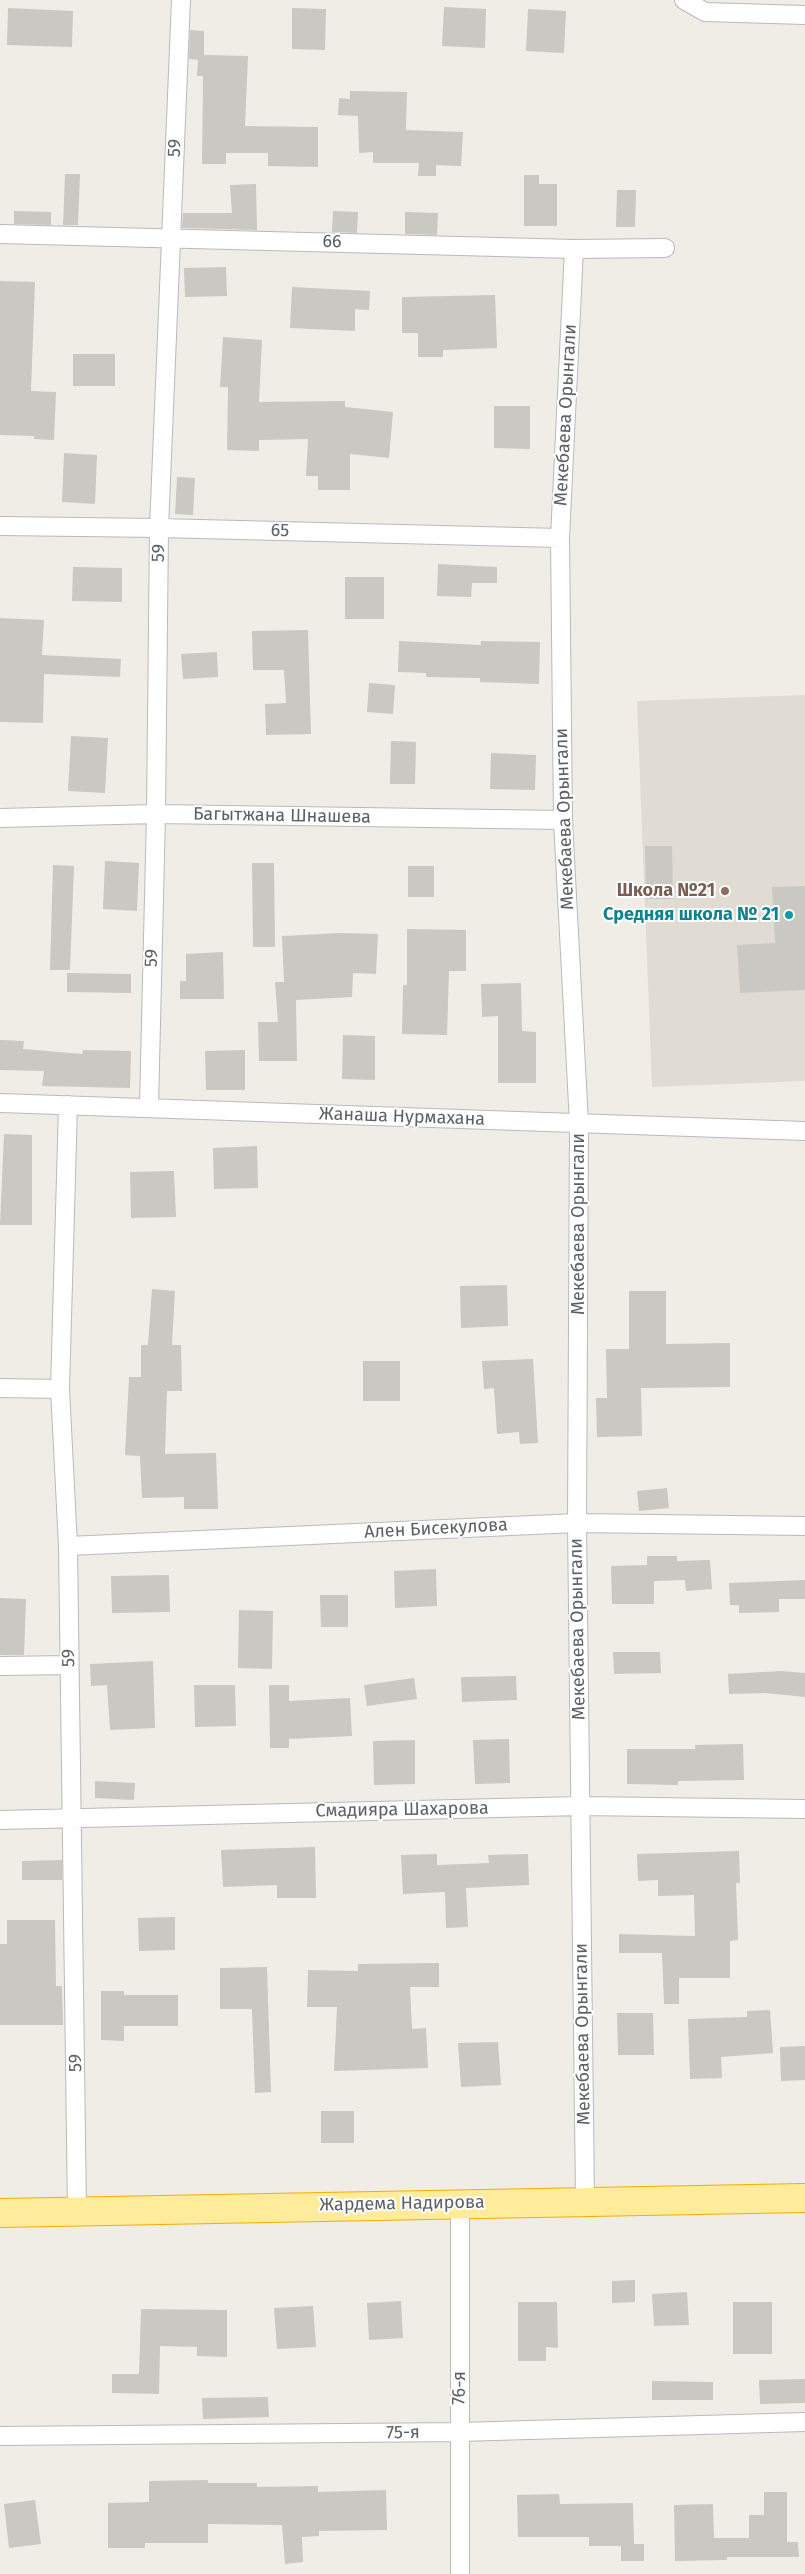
<!DOCTYPE html>
<meta charset="utf-8">
<style>
body{margin:0}
canvas{display:block;background:#efede5}
</style>
<canvas width="805" height="2574"></canvas>
<script>
const c = document.querySelector('canvas').getContext('2d');
c.lineJoin = 'round';
function fillPath(path, color) {
  c.fillStyle = color;
  c.fill(path, 'evenodd');
}
function stroke(path, color, width, dash) {
  c.strokeStyle = color;
  c.lineWidth = width;
  c.lineCap = dash ? 'butt' : 'round';
  c.setLineDash(dash || []);
  c.stroke(path);
}
function label(font, color, halo, rows, align = 'center') {
  c.font = font + ' "Fira Sans",sans-serif';
  c.lineWidth = 4;
  c.setLineDash([]);
  c.textBaseline = 'middle';
  c.strokeStyle = halo;
  c.fillStyle = color;
  for (const [text, x, y, turn = 0] of rows) {
    c.save();
    c.translate(x, y);
    c.rotate((+turn || 0) * Math.PI / 180);
    c.textAlign = isNaN(turn) ? turn : align;
    if (halo) c.strokeText(text, 0, 0);
    c.fillText(text, 0, 0);
    c.restore();
  }
}
const education = new Path2D(`
 M805,695V1081L652,1087L637,701Z`);
const building = new Path2D(`
 M444,7L486,9L485,48L442,46Z
 M8,8L73,11L72,47L7,45Z
 M292,8L326,9L325,50L292,49Z
 M528,9L566,11L564,53L526,51Z
 M190,30L204,31V55L248,56L245,126L318,127V167L268,166V153H226V164H202L203,76H197L198,60L189,59Z
 M350,91L407,92L406,130L463,132L461,166L436,165V176H418L419,163H373V152L359,153L358,116L338,115L339,98L350,99Z
 M65,174H80L78,225H63Z
 M524,175H539V184H557V226H524Z
 M256,184L257,230L182,228L183,213H232L230,185Z
 M617,190H636L635,227H616Z
 M14,211L51,212V225L14,224Z
 M333,211L358,212L357,233L332,232Z
 M405,212L438,213L437,235L405,234Z
 M226,267L227,296L185,297L184,268Z
 M0,281L35,282L31,391L56,392L54,440L34,439V436L0,435Z
 M292,287L370,291L369,310L355,309V331L290,328Z
 M495,295L497,348L443,350V357H418V333H402V297Z
 M223,337L262,340L259,402L345,401V407L393,412L389,458L350,454V490H318V476H306L308,439L259,440V451L227,450L228,387H220Z
 M73,354H115V386H73Z
 M494,406H530V449L494,448Z
 M64,453L97,455L95,504L62,502Z
 M177,477L195,478L193,515L175,514Z
 M438,564L497,567V583H472L471,597L437,596Z
 M73,567L122,568V602L72,601Z
 M345,577H384V619H345Z
 M0,618L44,620L42,655L121,659L120,677L44,674L43,723L0,722Z
 M308,630L311,734L266,735L265,704L286,703L284,670H253L252,631Z
 M399,641L481,645V641L540,642L539,684L480,682V678L426,677V673L398,672Z
 M217,652L218,677L183,679L181,654Z
 M369,683L395,685L393,714L367,712Z
 M71,736L108,738L105,793L68,791Z
 M391,741L416,742L415,784H390Z
 M491,753L536,755L535,790L490,789Z
 M645,846H672L673,899H646Z
 M105,861L139,863L137,911L103,909Z
 M252,863H274L275,947H253Z
 M53,865L74,866L70,970H50Z
 M408,866H434V897H408Z
 M805,886V990L740,993L737,945L775,943L772,887Z
 M407,929L466,930V971H449L447,1035L402,1034L403,985H407Z
 M341,933L378,934L376,974L353,973L352,997L296,1000L297,1061H259L258,1022H278L275,982H284L282,936Z
 M223,952L224,999H180V981H186V954Z
 M67,973L131,974V993L67,992Z
 M521,983L522,1031L536,1032V1083H498V1016L482,1017L481,984Z
 M343,1035L375,1036V1080L342,1079Z
 M0,1040L24,1041L23,1049L82,1054L83,1050L131,1051L130,1088L42,1086L44,1071L0,1070Z
 M245,1050V1090H206L205,1051Z
 M4,1134L32,1135V1225H0Z
 M257,1146L258,1188L214,1189L213,1148Z
 M174,1171L176,1217L131,1218L130,1172Z
 M507,1285L508,1326L461,1328L460,1286Z
 M152,1289L175,1291L172,1345H181L182,1391H167L165,1454L216,1453L218,1509H184V1497L142,1498L140,1456L125,1455L129,1377H141V1345H148Z
 M629,1291H666V1344L730,1343V1387L641,1388L642,1436L597,1437L596,1398H607L606,1349H629Z
 M533,1359L538,1443L520,1444L519,1432L497,1434L494,1388L484,1389L482,1361Z
 M363,1361H400V1401H363Z
 M667,1488L669,1508L639,1511L637,1491Z
 M647,1556H677V1561L710,1560L712,1589L686,1591L685,1580L654,1581V1604H612L611,1566L647,1565Z
 M436,1569L437,1606L395,1608L394,1571Z
 M169,1575L170,1612L112,1613L111,1576Z
 M805,1580V1599H779V1612L739,1613V1605H730L729,1583Z
 M320,1595H348V1627H321Z
 M0,1598L26,1599L24,1655H0Z
 M239,1610L273,1611L272,1669L238,1668Z
 M613,1652H660L661,1673L614,1674Z
 M153,1661L155,1728L110,1730L107,1685L91,1686L90,1664Z
 M781,1671L805,1673V1697L765,1693L729,1694L728,1674Z
 M516,1676L517,1700L462,1702L461,1677Z
 M414,1678L417,1699L367,1706L364,1685Z
 M194,1685H235L236,1726L195,1727Z
 M269,1685H289V1701L350,1698L352,1736L289,1739V1748H270Z
 M509,1739L510,1783L475,1784L473,1740Z
 M415,1740V1784L374,1785L373,1741Z
 M743,1744L744,1780L678,1781V1785L627,1784V1749H695V1745Z
 M95,1781L135,1783L134,1800L95,1798Z
 M315,1847L316,1898H277V1885L223,1887L221,1850Z
 M739,1851L740,1883H736L738,1940L730,1941V1978H679V2004H664L662,1953H619V1934L695,1936L694,1895L658,1896V1880L638,1881L637,1854Z
 M437,1854V1865L489,1863L488,1855L528,1854L529,1885L466,1888L468,1927L446,1928L445,1892L403,1894L401,1855Z
 M62,1860V1880H22V1861Z
 M175,1917V1950L139,1951L138,1918Z
 M7,1920H55L56,1986H62L63,2025H0V1944H7Z
 M439,1963V1987H410L412,2029L426,2028L428,2068L334,2071L337,2007H307L308,1970L358,1971V1964Z
 M267,1967L271,2092L255,2093L252,2009H220V1968Z
 M101,1991H124V1995H178V2026H124V2041L101,2040Z
 M770,2010L773,2053L721,2057L722,2078L690,2079L688,2019L747,2017V2011Z
 M617,2013H653L654,2055H618Z
 M498,2042L501,2085L461,2087L458,2043Z
 M805,2046V2080L781,2081L780,2047Z
 M321,2111H354V2143H321Z
 M635,2280V2302L612,2303V2281Z
 M687,2292L689,2325L654,2326L652,2294Z
 M401,2301L403,2338L369,2340L367,2303Z
 M518,2302H557L558,2348L546,2347V2361H518Z
 M733,2302H772V2354H733Z
 M313,2306L316,2347L277,2349L274,2308Z
 M141,2309L227,2310V2357L197,2356V2347L160,2346L159,2394L112,2393V2374H139Z
 M805,2379V2403L760,2404L759,2380Z
 M652,2381L713,2382V2400H652Z
 M268,2397L269,2417L203,2419L202,2398Z
 M208,2480V2483H257V2487L318,2486V2492L386,2490L387,2530L319,2531V2536L302,2537L303,2562L285,2564L282,2525L208,2524V2543H145V2548H108V2503L149,2502V2481Z
 M764,2492H787V2542H798L799,2557H727V2560L675,2561L674,2505L713,2504L714,2538H749V2515H764Z
 M559,2494L560,2504L633,2503L634,2544H644V2561H621V2546H589V2537H518L517,2495Z
 M35,2500L41,2544L9,2548L4,2504Z`);
const minor = new Path2D(`
 M684,0L705,12L805,15
 M0,234L574,249L665,248
 M574,249L560,538L563,820L579,1124L577,1523L585,2200
 M0,526L159,528L560,538
 M0,818L156,814L563,820
 M0,1103L805,1131
 M68,1105L60,1389L68,1546L77,2211
 M149,1106L156,814L159,528L181,0
 M0,1388L60,1389
 M68,1546L577,1523L805,1526
 M0,1666L69,1665
 M0,1820L581,1806L805,1809
 M0,2436L460,2432L805,2422
 M460,2574V2203`);
const trunk = new Path2D(`
 M0,2213L805,2198`);
const markers = [
 [725,891,5,"#8d6e63"],
 [789,915,5,"#0f9aa8"]
];
const streetNames = [
 ["59",175,148,-88],
 ["66",332,242,2],
 ["Мекебаева Орынгали",566,415,-87],
 ["65",280,531,2],
 ["59",159,553,-89],
 ["Багытжана Шнашева",282,816,1],
 ["Мекебаева Орынгали",565,819,-92],
 ["59",152,958,-89],
 ["Жанаша Нурмахана",402,1117,2],
 ["Мекебаева Орынгали",579,1224,-90],
 ["Ален Бисекулова",436,1529,-3],
 ["Мекебаева Орынгали",578,1629,-91],
 ["59",69,1658,-91],
 ["Смадияра Шахарова",402,1810,-1],
 ["Мекебаева Орынгали",583,2034,-91],
 ["59",76,2063,-91],
 ["Жардема Надирова",402,2204,-1],
 ["76-я",460,2388,-90],
 ["75-я",403,2433,-1]
];
const educationNames = [
 ["Школа №21",715,891]
];
const cultureNames = [
 ["Средняя школа № 21",779,915]
];
fillPath(education, '#e0dcd3');
fillPath(building, '#cac8c2');
stroke(minor, '#b7babf', 20);
stroke(trunk, '#f4ae00', 30);
stroke(minor, '#fff', 18);
stroke(trunk, '#ffec9b', 28);
for (const [x, y, r, color] of markers) {
  const dot = new Path2D();
  dot.arc(x, y, r, 0, 2 * Math.PI);
  c.fillStyle = color;
  c.fill(dot);
  stroke(dot, '#fff', 2);
}
label('18px', '#5c6066', '#fff', streetNames);
label('bold 18px', '#785e54', '#fff', educationNames, 'right');
label('bold 18px', '#0d838f', '#fff', cultureNames, 'right');
</script>
